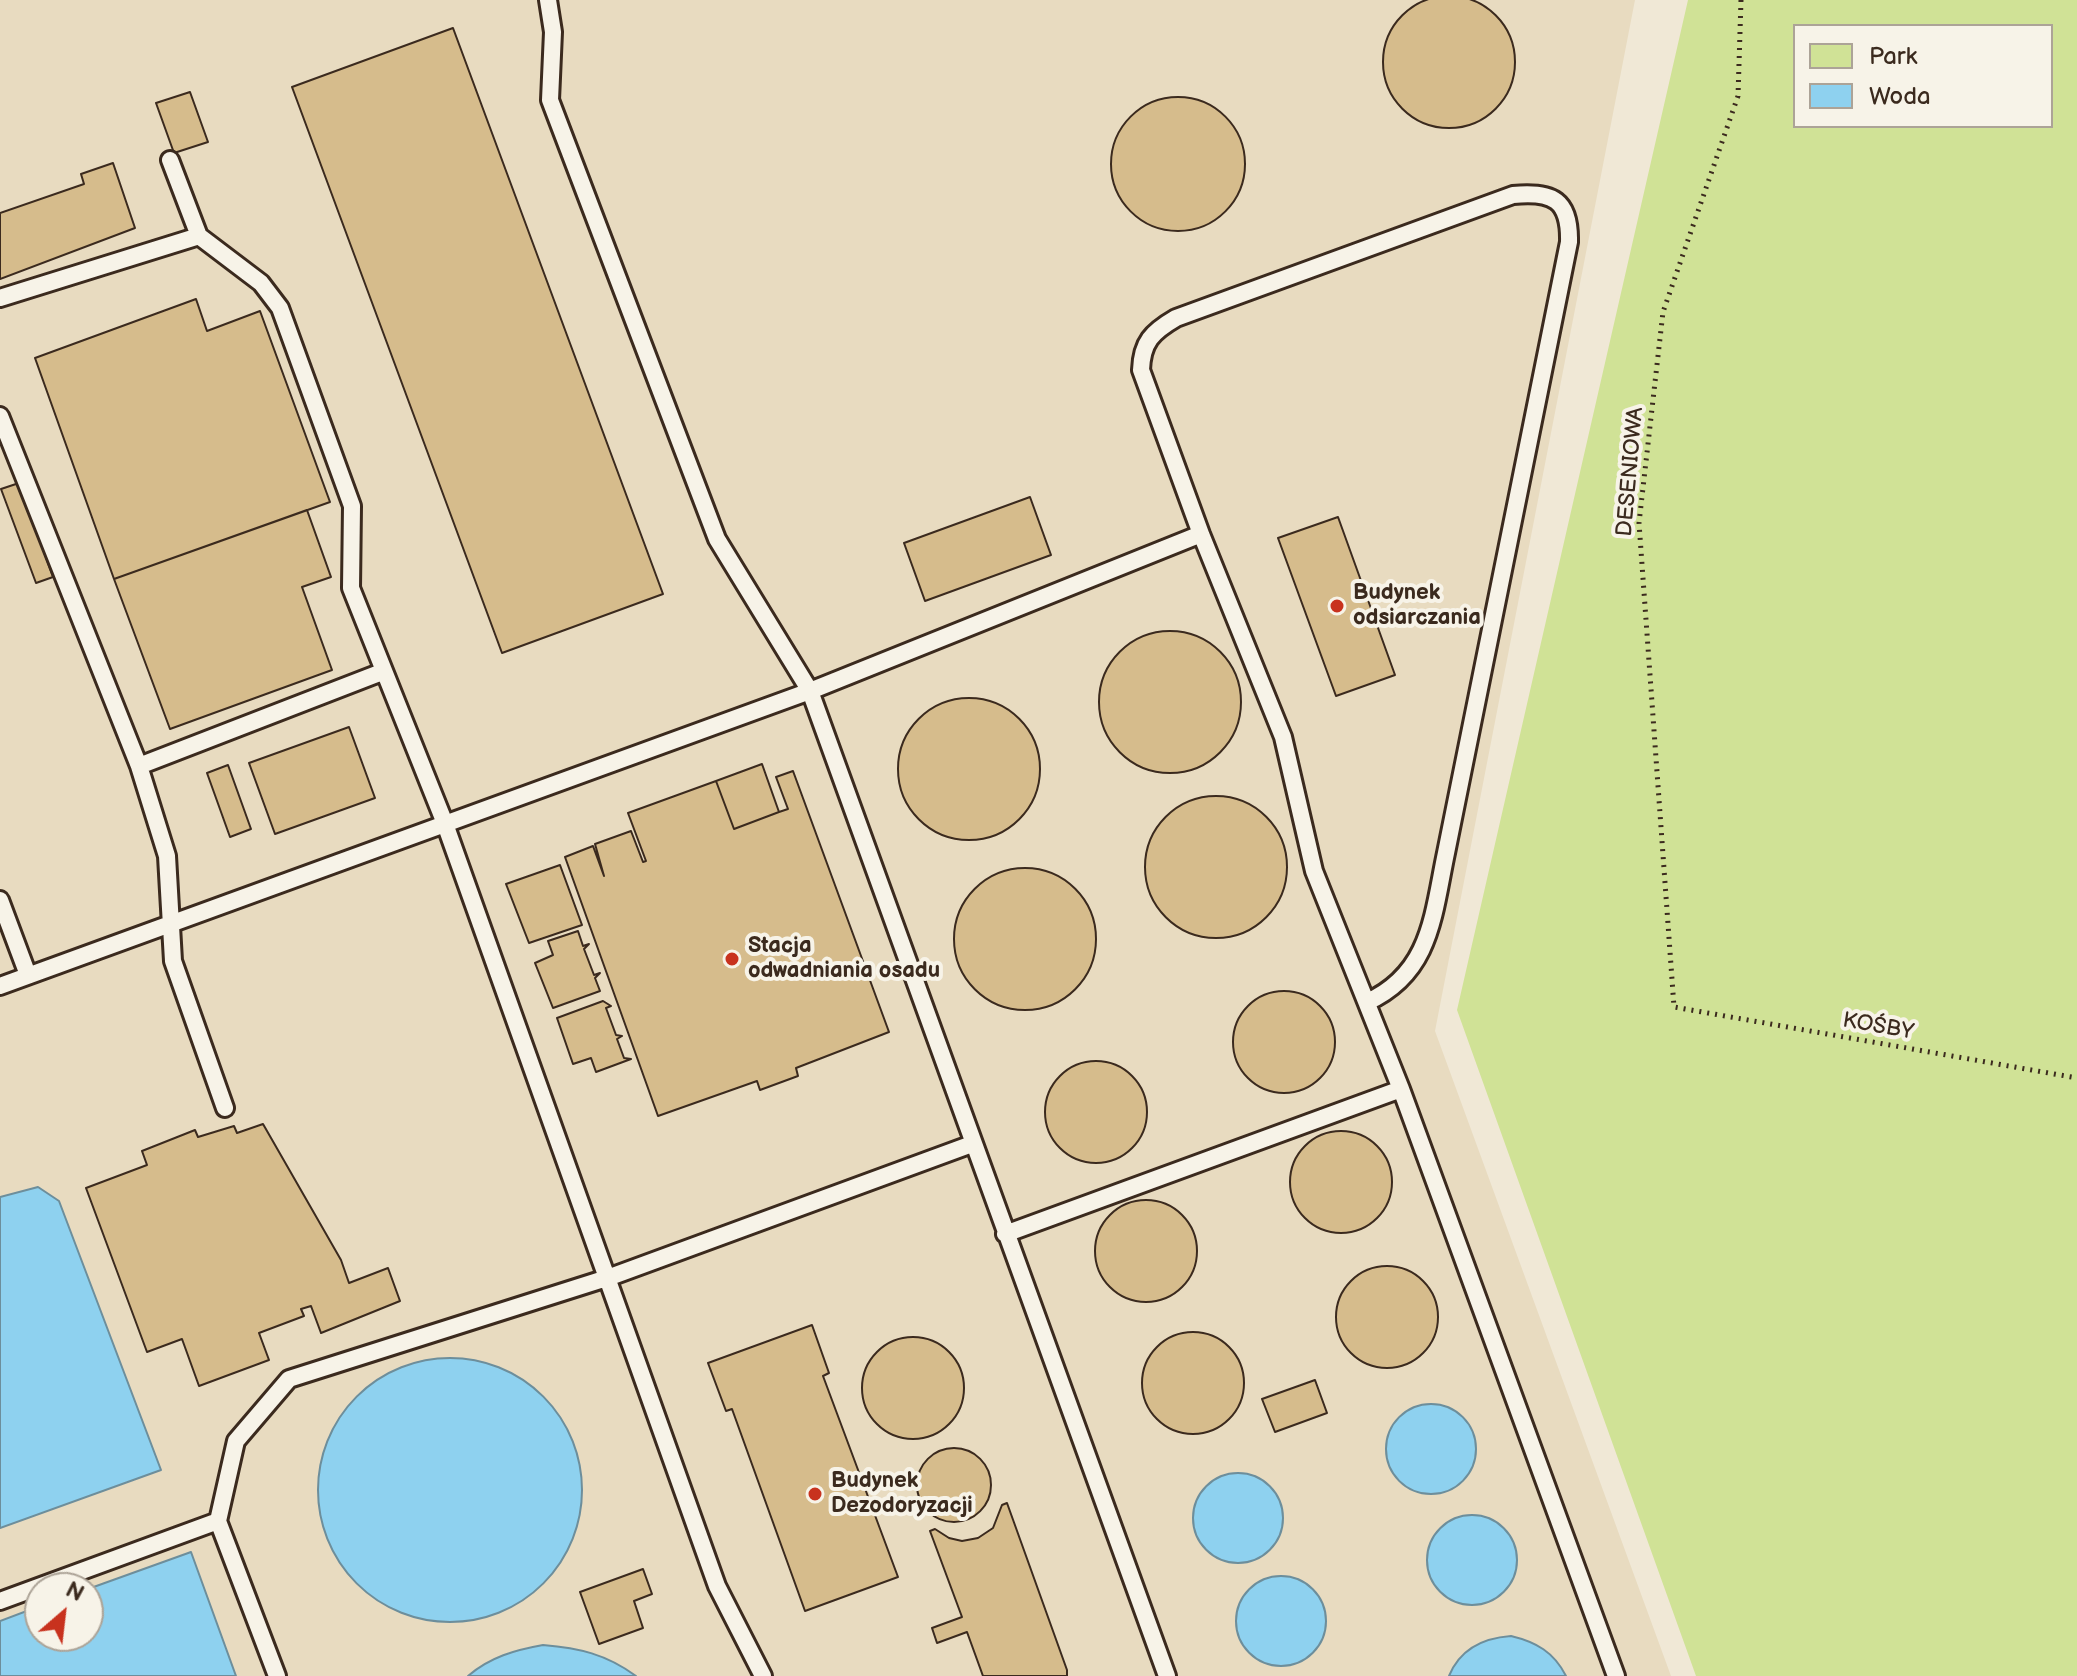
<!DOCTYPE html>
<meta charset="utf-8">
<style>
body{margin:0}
#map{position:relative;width:2077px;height:1676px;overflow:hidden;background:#f0e8d6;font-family:"Balsamiq Sans",sans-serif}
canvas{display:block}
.legend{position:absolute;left:1793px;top:24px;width:260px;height:104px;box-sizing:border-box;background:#f7f3e8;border:2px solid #aca397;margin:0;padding:10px 14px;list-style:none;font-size:24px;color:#3b2a1e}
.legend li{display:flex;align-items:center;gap:16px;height:40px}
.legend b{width:40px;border:2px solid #aca397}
.north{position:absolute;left:24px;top:1572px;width:80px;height:80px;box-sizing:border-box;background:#f7f3e8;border:2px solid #aca397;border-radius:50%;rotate:28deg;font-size:22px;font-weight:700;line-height:32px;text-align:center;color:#3b2a1e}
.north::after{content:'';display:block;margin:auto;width:28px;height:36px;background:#c8321e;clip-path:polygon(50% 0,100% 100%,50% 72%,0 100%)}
</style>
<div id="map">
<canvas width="2077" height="1676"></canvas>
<ul class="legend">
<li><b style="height:22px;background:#d0e296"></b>Park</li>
<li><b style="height:22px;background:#8ed1ef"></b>Woda</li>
</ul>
<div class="north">N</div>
</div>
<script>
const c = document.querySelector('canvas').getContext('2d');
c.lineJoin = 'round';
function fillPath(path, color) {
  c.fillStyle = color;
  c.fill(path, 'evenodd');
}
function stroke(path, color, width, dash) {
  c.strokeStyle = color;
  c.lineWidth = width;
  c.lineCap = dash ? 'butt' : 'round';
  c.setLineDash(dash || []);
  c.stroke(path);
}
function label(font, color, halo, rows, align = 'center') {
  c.font = font + ' "Balsamiq Sans",sans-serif';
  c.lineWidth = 8;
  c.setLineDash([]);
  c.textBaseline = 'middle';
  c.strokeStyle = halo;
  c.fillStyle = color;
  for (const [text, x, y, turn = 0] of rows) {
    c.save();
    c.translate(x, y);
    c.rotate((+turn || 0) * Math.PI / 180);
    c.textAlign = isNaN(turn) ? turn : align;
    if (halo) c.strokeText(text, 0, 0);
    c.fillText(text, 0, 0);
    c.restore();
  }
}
const built = new Path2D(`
 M0,0H1635L1435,1031L1671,1676H0ZM40,1588H88V1636H40Z`);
const green = new Path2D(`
 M1688,0H2077V1676H1696L1457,1010ZM1795,26H2051V126H1795Z`);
const water = new Path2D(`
 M38,1187L59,1201L161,1470L0,1528V1197Z
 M318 1490a132 132 0 1 1 264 0a132 132 0 1 1-264 0Z
 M1386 1449a45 45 0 1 1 90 0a45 45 0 1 1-90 0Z
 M1193 1518a45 45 0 1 1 90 0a45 45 0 1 1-90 0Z
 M1427 1560a45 45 0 1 1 90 0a45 45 0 1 1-90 0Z
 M191,1552L236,1676H0V1621L40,1606V1636H88V1589Z
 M1236 1621a45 45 0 1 1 90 0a45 45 0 1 1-90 0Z
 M1511,1636C1536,1642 1554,1652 1566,1676H1449C1460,1649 1483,1638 1511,1636Z
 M543,1645C579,1648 606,1654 636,1676H468C490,1657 515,1650 543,1645Z`);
const building = new Path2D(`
 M1383 62a66 66 0 1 1 132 0a66 66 0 1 1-132 0Z
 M453,28L663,594L502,653L292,87Z
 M190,92L208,142L174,153L156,103Z
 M1111 164a67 67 0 1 1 134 0a67 67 0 1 1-134 0Z
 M113,163L135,228L0,279V213L84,184L81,174Z
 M196,299L207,331L260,311L330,502L114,579L35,358Z
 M19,483L53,577L36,583L1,489Z
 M1030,497L1051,555L925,601L904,543Z
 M307,510L331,577L302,587L332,670L170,729L114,579Z
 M1338,517L1395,675L1336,696L1278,538Z
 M1099 702a71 71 0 1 1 142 0a71 71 0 1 1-142 0Z
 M898 769a71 71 0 1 1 142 0a71 71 0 1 1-142 0Z
 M349,727L375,798L275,834L249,763Z
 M762,764L779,812L734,829L716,781Z
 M228,765L251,829L230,837L207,773Z
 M793,771L889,1032L796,1068L798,1076L760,1090L757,1081L658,1116L565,857L593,846L604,876L595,844L631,831L643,862L646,861L628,813L716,781L734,829L779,812L788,809L776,777Z
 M1145 867a71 71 0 1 1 142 0a71 71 0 1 1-142 0Z
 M560,865L582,925L529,943L506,884Z
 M954 939a71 71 0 1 1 142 0a71 71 0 1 1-142 0Z
 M578,931L583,946L589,944L584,949L594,975L600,973L595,978L600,991L553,1008L535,963L553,955L548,941Z
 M1233 1042a51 51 0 1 1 102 0a51 51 0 1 1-102 0Z
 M603,1001L611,1006L606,1008L616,1035L622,1036L617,1039L624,1058L631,1059L596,1072L591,1058L573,1064L557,1018Z
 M1045 1112a51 51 0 1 1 102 0a51 51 0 1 1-102 0Z
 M263,1124L341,1260L349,1283L388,1268L400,1301L321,1333L311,1306L301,1309L304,1316L259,1333L269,1360L199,1386L182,1339L147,1352L86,1188L147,1165L142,1151L195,1130L198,1137L234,1126L237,1133Z
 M1290 1182a51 51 0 1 1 102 0a51 51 0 1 1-102 0Z
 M1095 1251a51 51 0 1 1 102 0a51 51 0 1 1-102 0Z
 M1336 1317a51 51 0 1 1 102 0a51 51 0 1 1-102 0Z
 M812,1325L829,1373L823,1376L898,1577L805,1611L732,1409L726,1411L708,1363Z
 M1142 1383a51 51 0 1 1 102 0a51 51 0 1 1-102 0Z
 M862 1388a51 51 0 1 1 102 0a51 51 0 1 1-102 0Z
 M1315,1380L1327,1413L1275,1432L1262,1399Z
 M917 1485a37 37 0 1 1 74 0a37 37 0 1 1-74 0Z
 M1007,1503L1067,1670V1676H983L967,1632L937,1643L932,1628L962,1617L930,1531L935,1529L949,1538L962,1541L978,1538L993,1528L1002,1505Z
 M643,1569L652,1594L634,1601L643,1628L599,1644L580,1592Z`);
const path = new Path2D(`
 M1741,0L1738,96L1663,312L1639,523L1674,1007L2077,1078`);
const lane = new Path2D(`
 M548,0L553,32L550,100L717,539L810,691L1167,1676
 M170,160L199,236L261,283L280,308L352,506L351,588L444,821L717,1586L763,1676
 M0,298L199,236
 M0,416L139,766L167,856L173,961L225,1108
 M139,766L382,672
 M0,900L28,975
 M0,986L810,691L1201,534
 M1367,1002C1431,973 1433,915 1446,853L1569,242C1570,200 1553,191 1513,195L1176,318C1152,332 1142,342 1141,370L1201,534L1283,737L1314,871L1401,1089L1616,1676
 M1005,1234L1401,1089
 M0,1601L218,1521
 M277,1676L218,1521L236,1441L289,1379L610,1277L972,1144`);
const markers = [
 [1337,606,8,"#c8321e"],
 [732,959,8,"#c8321e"],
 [815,1494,8,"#c8321e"]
];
const streetNames = [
 ["DESENIOWA",1631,472,-85],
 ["KOŚBY",1878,1027,10]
];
const poiNames = [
 ["Budynek",1353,593],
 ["odsiarczania",1353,618],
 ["Stacja",748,946],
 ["odwadniania osadu",748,971],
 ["Budynek",831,1481],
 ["Dezodoryzacji",831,1506]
];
fillPath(built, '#e8dbc0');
fillPath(green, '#d0e296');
fillPath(water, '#8ed1ef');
stroke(water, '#6d8e9b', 2);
fillPath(building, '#d6bc8c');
stroke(building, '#3b2a1e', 2);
stroke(lane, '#3b2a1e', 22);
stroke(path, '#3b2a1e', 5, [2, 6]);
stroke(lane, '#f7f3e8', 16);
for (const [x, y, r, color] of markers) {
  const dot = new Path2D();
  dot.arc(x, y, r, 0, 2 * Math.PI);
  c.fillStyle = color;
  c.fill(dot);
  stroke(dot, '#f7f3e8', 3);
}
label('22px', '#3b2a1e', '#f7f3e8', streetNames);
label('bold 22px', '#3b2a1e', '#f7f3e8', poiNames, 'left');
</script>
